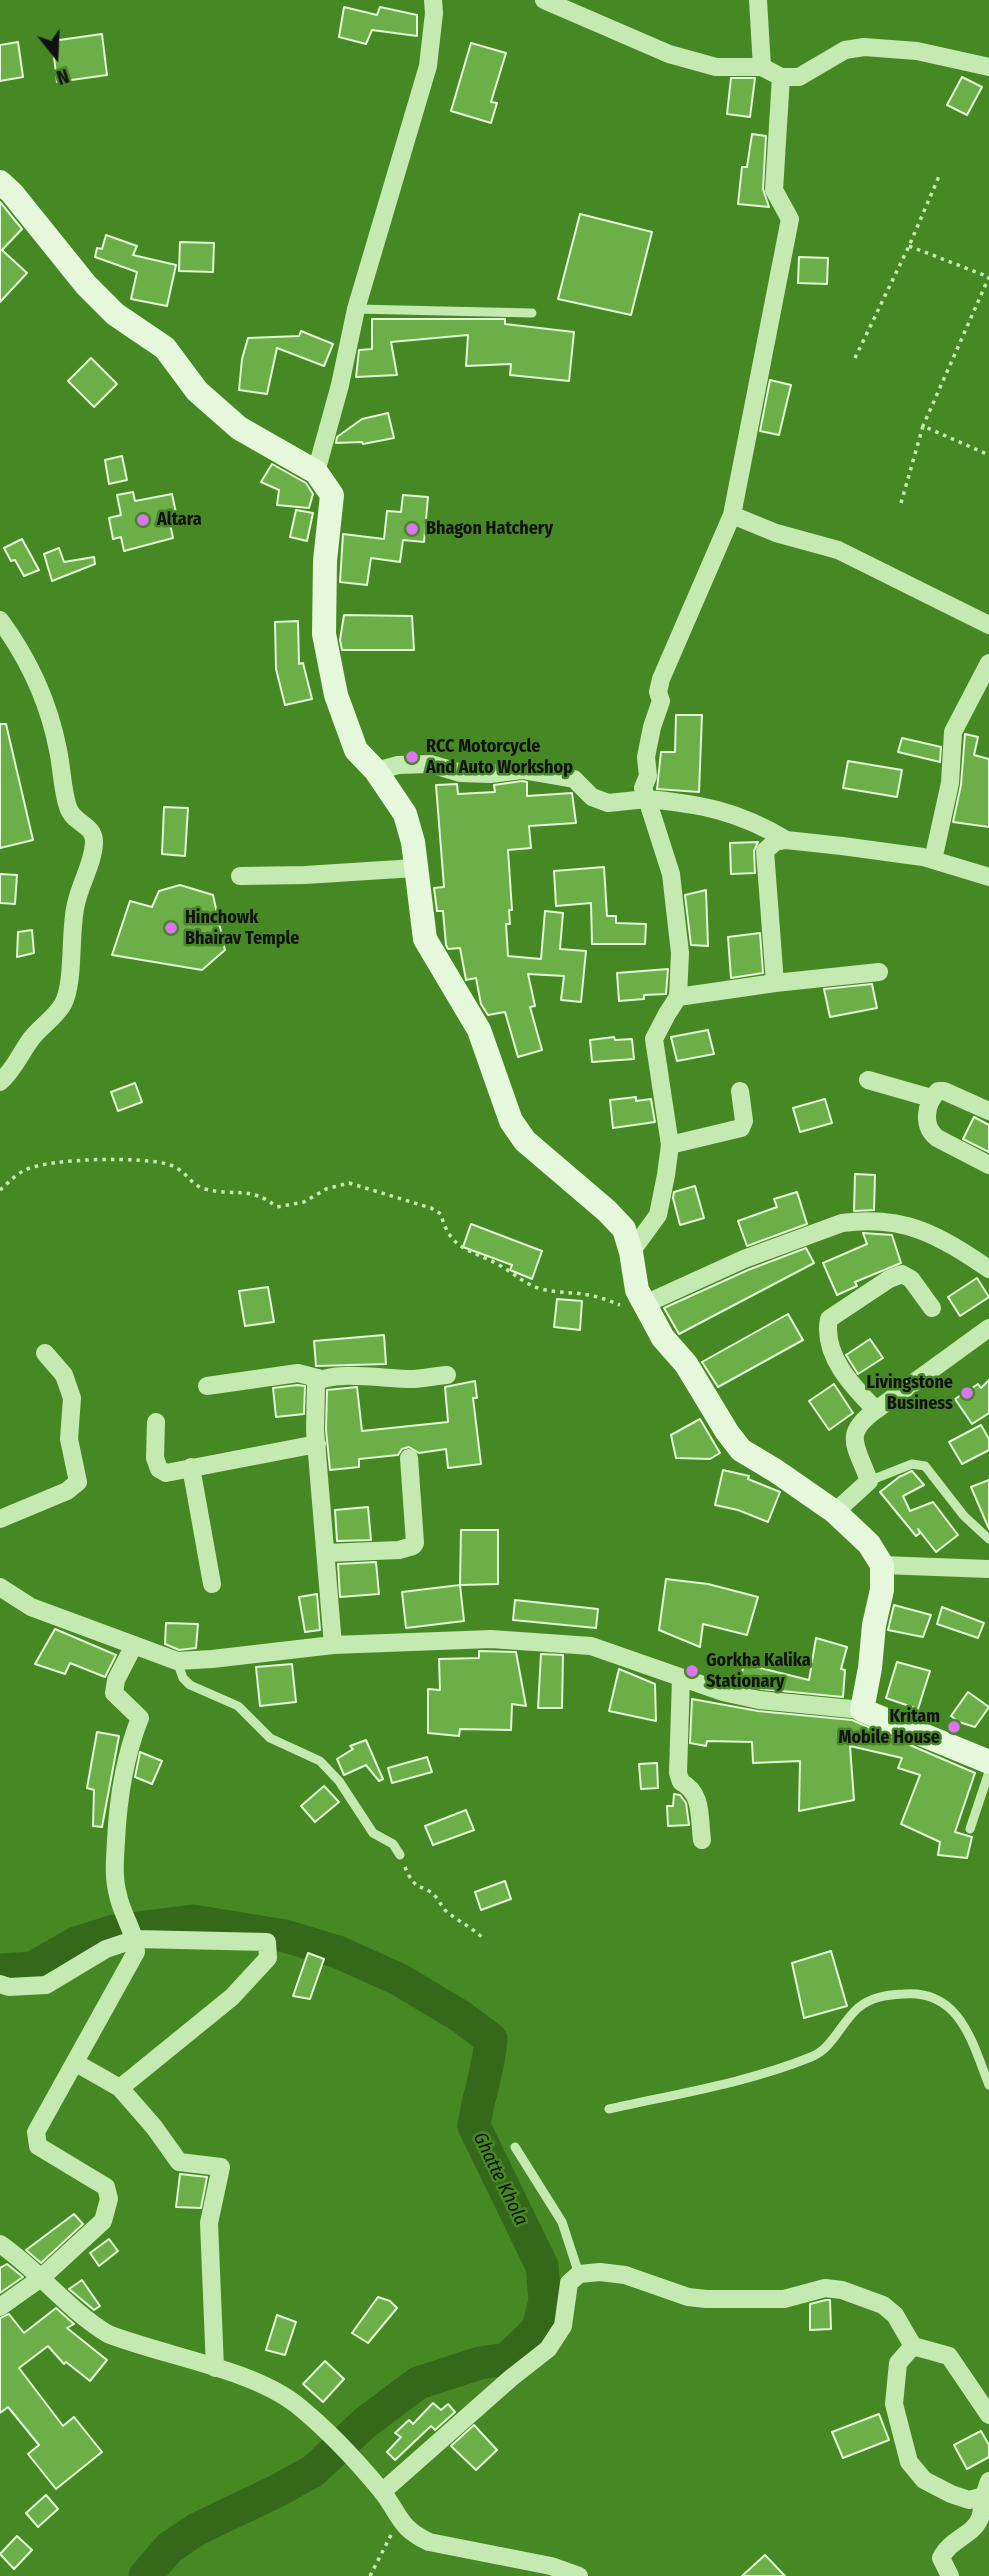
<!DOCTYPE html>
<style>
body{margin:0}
#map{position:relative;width:989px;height:2576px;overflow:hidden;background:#468924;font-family:"Fira Sans Condensed",sans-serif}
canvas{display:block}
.north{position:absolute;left:21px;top:21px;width:70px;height:70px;-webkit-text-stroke:5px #468924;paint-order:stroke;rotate:162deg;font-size:19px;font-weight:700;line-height:28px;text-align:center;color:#111}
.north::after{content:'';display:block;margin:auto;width:24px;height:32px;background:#111;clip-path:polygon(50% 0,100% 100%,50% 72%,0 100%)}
</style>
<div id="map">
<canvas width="989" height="2576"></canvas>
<div class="north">N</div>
</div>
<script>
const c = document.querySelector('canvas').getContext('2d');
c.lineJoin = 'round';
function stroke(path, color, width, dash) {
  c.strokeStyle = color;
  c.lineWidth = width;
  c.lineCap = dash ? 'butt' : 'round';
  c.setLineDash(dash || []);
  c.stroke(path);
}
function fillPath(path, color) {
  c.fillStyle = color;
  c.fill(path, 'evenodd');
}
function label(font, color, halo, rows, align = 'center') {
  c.font = font + ' "Fira Sans Condensed",sans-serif';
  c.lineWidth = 5;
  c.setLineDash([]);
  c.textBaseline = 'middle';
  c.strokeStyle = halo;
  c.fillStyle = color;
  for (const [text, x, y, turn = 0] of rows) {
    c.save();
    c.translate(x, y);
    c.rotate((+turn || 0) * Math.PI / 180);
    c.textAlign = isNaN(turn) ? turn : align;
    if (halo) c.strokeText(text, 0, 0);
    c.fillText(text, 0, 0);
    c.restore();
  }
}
const river = new Path2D(`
 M0,1970L32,1968L76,1943L114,1931L193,1921L285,1936L338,1952L400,1980L460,2016L491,2039C489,2069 478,2096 474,2126L542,2266L545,2301L538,2329L507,2359L480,2363L418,2383L366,2422L313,2471L277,2491L197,2529L169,2548L145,2576`);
const building = new Path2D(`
 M344,7L377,15L380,7L417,15V36L372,30L366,44L339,37Z
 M102,34L107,75L57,82L52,41Z
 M18,42L23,77L0,81V45Z
 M471,43L506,53L491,102L497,103L491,123L451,111Z
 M962,77L982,87L967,115L947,105Z
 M731,78H755L750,117L727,114Z
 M752,134L766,136L763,189L769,207L738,204L742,167H747Z
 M0,202L22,229L2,250L27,273L0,302Z
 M580,214L652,232L631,315L558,299Z
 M106,235L137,246L133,255L176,265L167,306L131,299L137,272L95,257L97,248L102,249Z
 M180,242L214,243L213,272L179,271Z
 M799,257L828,258L827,284L798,283Z
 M372,319H505V324L574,332L569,381L510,375L511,364L466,366L468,335L391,342L397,375L356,377L359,350L372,349Z
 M301,331L333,344L324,366L277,348L267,394L239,390L242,359L248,338L299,336Z
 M91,358L117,384L94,407L68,381Z
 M770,380L791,385L779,435L760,431Z
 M388,413L394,438L363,444L362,442L336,443L337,437L362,419Z
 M122,456L127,480L109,484L105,460Z
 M272,464L306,483L313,494L309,508L277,505L279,490L261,482Z
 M133,492L135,501L172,494L178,522L170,524L173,538L124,551L121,537L113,539L109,518L121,515L117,495Z
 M403,495L428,497L424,542L403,540L400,562L371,558L367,585L340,582L343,534L384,539L387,511L401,512Z
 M296,510L313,513L307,541L290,537Z
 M22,539L39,570L24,576L15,560L11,561L4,548Z
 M59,548L64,562L94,557L95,564L52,581L44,554Z
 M344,615L412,616L414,650H342L340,640Z
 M298,621L299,664L303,663L312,699L285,705L276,669L275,622Z
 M676,715H702L699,792L657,789L661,752H675Z
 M0,724H6L33,840L0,848Z
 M965,734L978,737L974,755L989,759V827L953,822L961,785Z
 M902,738L941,747L940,762L898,752Z
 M848,761L902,770L897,797L843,788Z
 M522,781L527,782V796L572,793L576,823L529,826L531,848L508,850L512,910H509L510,924H506L508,956L541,959L545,911L563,913L560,949L586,951L581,1002L561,1000L564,976L528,974L535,1006L530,1007L542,1050L518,1057L505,1012L488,1015L481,1004L476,978L466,980L460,948L448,949L446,945L443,911H437L434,888L444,887L436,785L457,784L458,794L495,792L494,785Z
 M164,807L188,808L185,856L162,854Z
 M758,842L754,851L755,873L731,874L730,843Z
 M604,867L607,916H616V923L646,924L645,944H592L591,903L556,906L554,871Z
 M0,874L17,875L15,904L0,903Z
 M180,885L213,895L225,950L202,970L112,955L130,901L152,907L159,891Z
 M706,890L708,946L691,945L685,895Z
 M32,930L34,953L17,957L18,932Z
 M760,933L763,973L731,978L728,937Z
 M668,969L666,994L644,995V999L619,1001L617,973Z
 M872,984L877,1008L830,1017L824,989Z
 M708,1030L714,1054L677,1061L671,1037Z
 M614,1037L615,1040L632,1039L634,1059L592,1062L590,1040Z
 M135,1083L142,1102L118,1111L111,1092Z
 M636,1097V1101L651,1099L655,1122L613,1128L610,1100Z
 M825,1099L832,1123L800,1132L793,1108Z
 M974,1117L989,1125V1152L963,1139Z
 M855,1174L875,1175L874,1210L854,1211Z
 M695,1186L704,1218L680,1225L673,1198L674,1192Z
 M797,1192L807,1224L747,1246L738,1221L777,1207L774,1199Z
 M471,1224L542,1251L532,1279L510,1270L512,1265L463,1247Z
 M863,1233L892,1235L901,1263L855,1282L857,1286L837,1295L823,1263L867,1244Z
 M806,1248L814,1263L679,1334L664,1308L748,1270Z
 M977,1278L989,1297L960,1316L948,1297Z
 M268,1287L274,1322L245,1326L239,1291Z
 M557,1299L582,1301L580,1330L554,1327Z
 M788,1314L803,1340L718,1387L702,1362Z
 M384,1335L386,1364L316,1366L314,1341Z
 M870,1339L883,1358L858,1374L846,1355Z
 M989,1380V1413L972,1424L955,1399L978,1384L981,1388Z
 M475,1381L477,1398H473L481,1464L448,1468L446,1449L419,1453L409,1447L402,1449L398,1455L359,1459V1467L330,1470L326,1430L327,1390L357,1387L362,1431L448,1422L445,1387Z
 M834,1384L853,1413L829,1430L809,1401Z
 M297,1385L305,1386L304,1414L276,1417L273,1388Z
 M700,1419L720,1453L710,1459L676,1458L671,1435Z
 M981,1425L989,1439V1450L962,1464L949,1442Z
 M723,1470L749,1476L748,1479L780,1492L768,1522L738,1510L715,1505Z
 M912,1471L924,1485L903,1496L910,1511L933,1502L958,1535L936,1552L918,1529L920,1533L916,1536L880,1492L899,1477Z
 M989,1480V1529L971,1487Z
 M368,1507L371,1540L337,1541L335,1510Z
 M461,1530H498V1584L460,1585Z
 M376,1562L379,1594L340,1597L338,1564Z
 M666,1579L708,1584L758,1597L747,1635L703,1624L700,1647L659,1630Z
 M460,1585L464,1621L406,1628L402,1592Z
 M317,1594L320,1630L305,1632L299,1597Z
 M515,1600L598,1609L596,1628L513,1620Z
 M894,1605L931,1615L923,1637L888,1630Z
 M942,1607L984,1623L978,1638L937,1624Z
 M166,1623L198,1624L196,1648L179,1650L165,1644Z
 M55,1629L116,1655L105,1677L70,1663L65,1674L35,1664Z
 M816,1638L847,1647L841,1669L845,1670L843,1697L761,1689L739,1684L744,1664L809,1680Z
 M479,1651L516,1652L526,1706L512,1704L511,1730L460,1729L459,1736L428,1733V1689L440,1690L439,1659L479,1658Z
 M541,1654L563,1655L562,1708H538Z
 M897,1662L930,1671L918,1709L886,1698Z
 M292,1664L296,1702L260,1706L256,1667Z
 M619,1669L655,1684L656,1721L609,1711Z
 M968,1692L989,1707L975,1727L959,1722L951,1716Z
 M692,1699L758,1711L852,1720L975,1773L955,1832L972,1837L967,1858L938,1855L940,1842L901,1824L920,1775L898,1768L902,1758L850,1746L854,1800L799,1811L800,1761L753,1763L752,1742L707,1741L706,1746L690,1743Z
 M97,1732L119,1736L102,1827L93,1826L94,1790L87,1788Z
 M366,1740L383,1779L379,1781L366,1765L344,1775L337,1759L353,1749L350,1746Z
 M140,1752L162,1761L152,1784L135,1777Z
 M427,1757L432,1772L392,1783L388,1768Z
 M657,1763L658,1788L641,1789L639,1764Z
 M324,1786L339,1802L315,1822L301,1806Z
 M674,1794L680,1795L686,1803L689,1825L668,1826L667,1806H673Z
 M466,1810L474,1830L433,1845L425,1826Z
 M505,1881L511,1899L481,1910L475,1892Z
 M831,1951L847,2006L804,2018L792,1963Z
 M308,1953L324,1959L310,1999L293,1996Z
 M180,2174L207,2177L201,2208L176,2207Z
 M74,2214L83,2224L41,2263L26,2250Z
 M109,2239L118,2251L99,2266L90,2253Z
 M7,2264L23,2277L0,2293V2268Z
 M82,2280L100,2306L94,2310L69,2289Z
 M378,2297L390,2301L397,2308L368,2343L352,2333Z
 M826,2300H830L831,2329L810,2330V2304Z
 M56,2308L74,2324L67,2328L107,2360L90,2381L66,2362L64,2364L48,2346L19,2368L63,2426L74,2417L102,2452L56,2489L28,2454L39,2445L8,2407L0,2413V2318L9,2314L24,2333Z
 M277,2315L296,2322L285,2355L266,2350Z
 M325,2361L344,2379L323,2402L303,2384Z
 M433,2403L441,2410L448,2404L455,2412L435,2430L431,2426L395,2460L387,2452L401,2437L395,2433L409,2420L413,2424Z
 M879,2414L889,2440L843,2458L832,2432Z
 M474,2425L497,2450L476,2470L451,2446Z
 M981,2431L989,2445V2457L967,2469L954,2445Z
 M46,2495L58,2509L38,2527L26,2513Z
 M17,2536L32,2550L14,2569L0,2554Z
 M765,2555L785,2576H742Z`);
const path = new Path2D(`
 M909,246L989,277L923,426
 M855,358L909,246L940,174
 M901,503L923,426L989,455
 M0,1190C8,1183 15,1175 25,1170C50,1158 144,1156 170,1165C186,1170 190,1185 205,1189C235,1197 249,1185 277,1207L304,1202L326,1189L349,1183L431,1208L441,1214C450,1251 471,1249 499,1265C514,1273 524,1284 541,1289C557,1293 573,1292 589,1295C600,1297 610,1301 620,1305
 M405,1867C416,1894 422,1882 436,1897C440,1902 442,1907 446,1911C458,1921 471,1927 483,1938
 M370,2576L391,2535`);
const lane = new Path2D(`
 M356,309L532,313
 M869,1481L912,1464L925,1466L964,1516L989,1539
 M177,1661L183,1678L190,1685L238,1706L270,1738L320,1761L339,1781L373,1833L393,1844L400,1855
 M970,1829L989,1772
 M609,2109C676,2094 747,2083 811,2057C833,2048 840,2024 858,2008C871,1997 886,1995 903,1994C960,1989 972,2042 989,2085
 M515,2147L562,2222L579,2274`);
const street = new Path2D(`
 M544,0L669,54L716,67H762L781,77H799L845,50L864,47L917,51L989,67
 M758,0L762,67
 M316,472L340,385L356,309L428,66L434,13L433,0
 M732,515L790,219L774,190L781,77
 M0,620C28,658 49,703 58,750C62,768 62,789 68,807C73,824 95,824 94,843C93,864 80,884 76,904C69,932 75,981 63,1004C55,1018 40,1027 31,1039C20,1054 14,1070 0,1082
 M376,771L398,765L430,764L461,773L490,774L522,770L574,779L592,797L608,803L647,799L671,874L680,953L678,997
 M786,840C739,811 700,804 647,799L643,788L648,776L646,757L652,727L661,701L658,692L661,679L732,515L776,533L838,550L989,625
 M933,860L950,783L953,732L989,663
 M240,876L305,875L415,868
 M775,983L765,851L775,842L786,840L842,846L923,857L989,877
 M868,1080L931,1098
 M989,1111L944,1091H938C925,1104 922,1126 937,1138L989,1165
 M670,1145L741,1128L744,1121L740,1091
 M631,1252L658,1215L666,1175L670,1145L654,1039L667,1014L678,997L775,983L879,972
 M645,1304L744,1259L842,1223C906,1215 938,1235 989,1269
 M207,1386L298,1373L321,1379
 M876,1410L989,1328
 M156,1422L155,1458L159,1469L166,1473L317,1444
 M191,1467L212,1584
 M835,1512L869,1481C857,1446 841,1435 876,1410C853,1387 822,1355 829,1319L889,1279L902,1274L911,1279L932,1308
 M0,1519L67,1491L78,1482L69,1439L72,1398L64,1375L45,1353
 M326,1553L399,1550L413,1546L415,1543L409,1458
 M882,1565L989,1569
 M0,1587L31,1607L177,1661L212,1659L333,1645L491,1639L591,1646L723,1692L759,1700L862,1710
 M333,1645L315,1430L316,1383C331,1369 392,1380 414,1379C425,1378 436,1376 447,1375
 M681,1678L678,1773L681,1782C703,1793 699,1818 702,1840
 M0,1984L9,1987L46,1985L106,1949L136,1939L267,1942L268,1958L232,1997L120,2088
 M76,2063L120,2088L154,2127L179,2162L221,2167L209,2223L215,2368
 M0,2244C39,2271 67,2309 108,2334C164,2356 252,2369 297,2405C328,2430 355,2459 380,2489C400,2513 397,2527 429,2542L551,2566L579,2576
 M0,2307L41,2278L103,2221L109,2199L106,2187L38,2146L36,2132L136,1952C135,1931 122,1915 118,1895C113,1877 115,1859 116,1841C118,1798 124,1758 140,1718L114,1693L116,1680L134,1645
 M913,2346L898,2363L894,2404L909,2462L924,2480L951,2494L969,2500L984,2496L989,2481
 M382,2492L511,2378L548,2349L563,2326L569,2283L579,2274L600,2272L625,2275L688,2297L706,2299H784L825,2288L842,2290L883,2305L895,2315L913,2346L949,2356L989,2415
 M950,2576L941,2558C951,2538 973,2536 980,2518C982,2512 983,2503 984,2496H989`);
const secondary = new Path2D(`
 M0,182L12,193L86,285L115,314L165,348L197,391L239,428L316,472L332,495L325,561L324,634L336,695L356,750L376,771L405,814L413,842L425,939L479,1030L511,1121L525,1141L607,1211L624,1229L631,1252L637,1290L663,1338L686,1364L727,1432L741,1450L776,1471L835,1512L869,1544L882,1565V1590L874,1625L870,1668L862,1710L989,1762`);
const markers = [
 [143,520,7,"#dc74f4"],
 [412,529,7,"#dc74f4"],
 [412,757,7,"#dc74f4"],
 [171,928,7,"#dc74f4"],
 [967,1393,7,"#dc74f4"],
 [692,1671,7,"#dc74f4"],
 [954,1727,7,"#dc74f4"]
];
const poiNames = [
 ["Altara",157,520],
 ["Bhagon Hatchery",426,529],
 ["RCC Motorcycle",426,747],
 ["And Auto Workshop",426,768],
 ["Hinchowk",185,918],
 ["Bhairav Temple",185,939],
 ["Livingstone",953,1383,"right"],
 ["Business",953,1404,"right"],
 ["Gorkha Kalika",706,1661],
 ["Stationary",706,1682],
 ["Kritam",940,1717,"right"],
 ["Mobile House",940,1738,"right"]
];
const waterNames = [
 ["Ghatte Khola",500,2179,64]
];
stroke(river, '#346919', 33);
fillPath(building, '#6caf48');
stroke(building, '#e1f7d5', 2);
stroke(path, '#c5eab1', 3.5, [3.5, 5]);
stroke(lane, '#c5eab1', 9);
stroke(street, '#c5eab1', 18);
stroke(secondary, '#e5f8db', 24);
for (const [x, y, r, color] of markers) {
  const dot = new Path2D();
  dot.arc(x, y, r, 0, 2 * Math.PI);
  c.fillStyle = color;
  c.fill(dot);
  stroke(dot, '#468924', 2.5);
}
label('bold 18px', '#111', '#468924', poiNames, 'left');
label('italic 19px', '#111', '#468924', waterNames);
</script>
